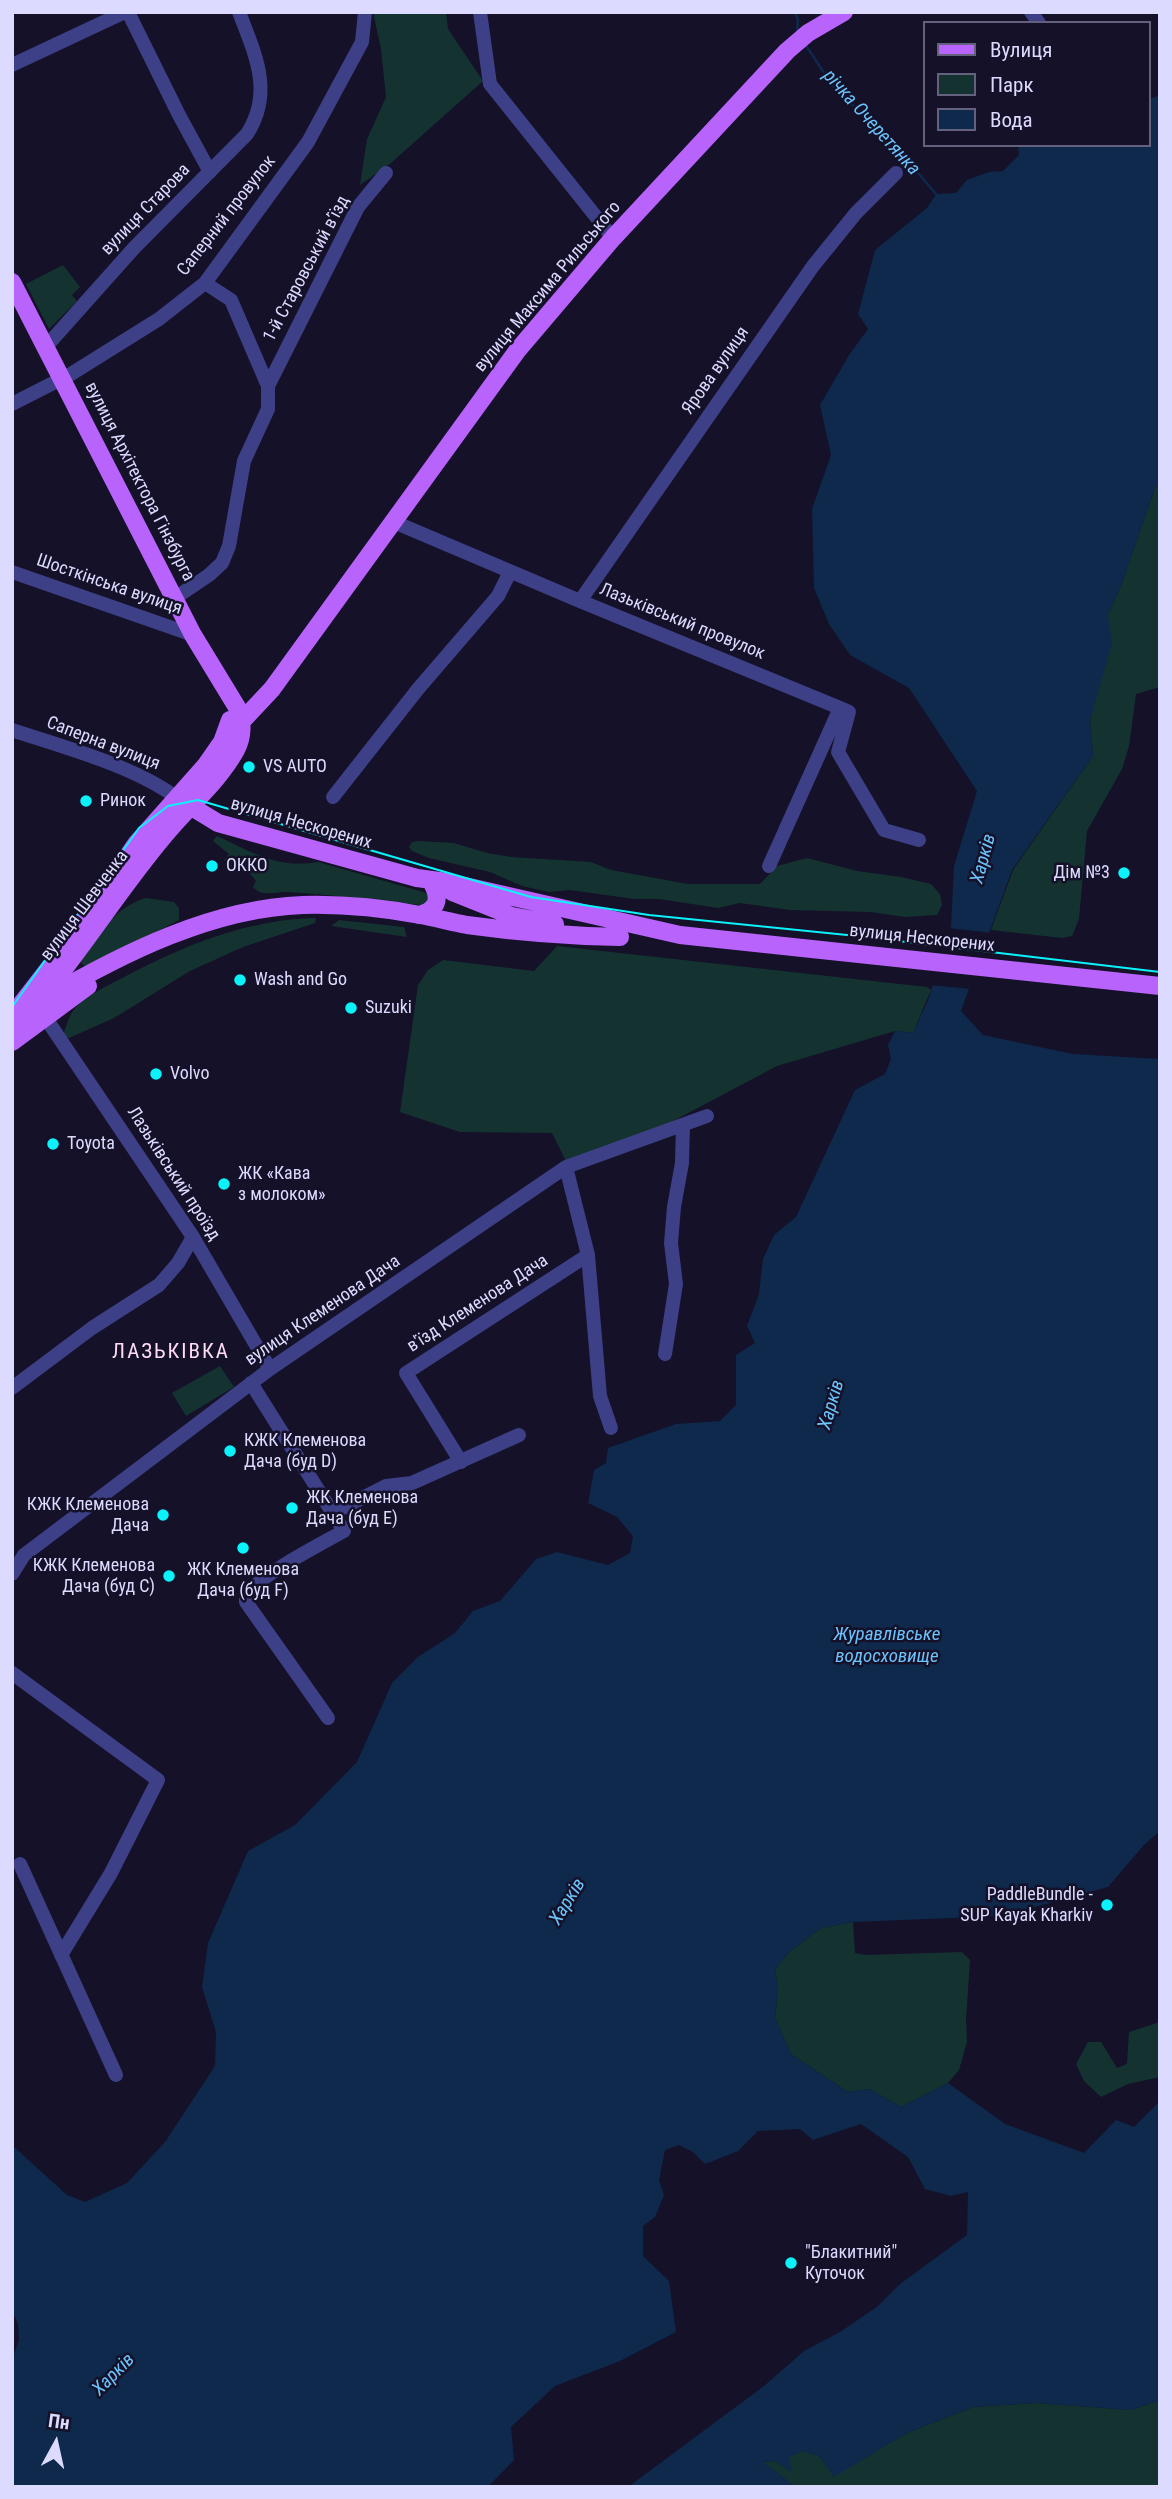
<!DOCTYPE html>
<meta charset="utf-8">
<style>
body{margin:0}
#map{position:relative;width:1172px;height:2499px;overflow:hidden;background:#141129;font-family:"Roboto Condensed",sans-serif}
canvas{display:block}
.frame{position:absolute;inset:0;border:14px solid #dcdafe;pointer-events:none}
.legend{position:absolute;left:923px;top:21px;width:228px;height:126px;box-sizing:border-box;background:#141129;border:2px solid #64617e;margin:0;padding:9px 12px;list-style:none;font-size:21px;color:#dcdafe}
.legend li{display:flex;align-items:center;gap:14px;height:35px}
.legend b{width:35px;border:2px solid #64617e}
.north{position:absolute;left:21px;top:2408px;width:70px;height:70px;-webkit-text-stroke:5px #141129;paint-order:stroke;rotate:8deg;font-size:19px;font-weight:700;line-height:28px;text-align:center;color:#dcdafe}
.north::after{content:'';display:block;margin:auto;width:24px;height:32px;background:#dcdafe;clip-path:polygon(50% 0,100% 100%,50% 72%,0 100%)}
</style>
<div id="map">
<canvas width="1172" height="2499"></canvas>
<div class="frame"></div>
<ul class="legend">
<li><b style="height:9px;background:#b864fc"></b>Вулиця</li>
<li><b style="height:19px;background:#143330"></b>Парк</li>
<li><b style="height:19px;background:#0e294b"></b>Вода</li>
</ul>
<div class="north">Пн</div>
</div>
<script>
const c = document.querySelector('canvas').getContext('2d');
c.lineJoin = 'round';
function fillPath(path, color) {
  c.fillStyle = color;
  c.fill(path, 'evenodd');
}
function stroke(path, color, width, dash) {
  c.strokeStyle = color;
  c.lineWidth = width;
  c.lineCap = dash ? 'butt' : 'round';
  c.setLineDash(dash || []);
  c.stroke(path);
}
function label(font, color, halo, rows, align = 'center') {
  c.font = font + ' "Roboto Condensed",sans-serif';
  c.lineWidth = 5;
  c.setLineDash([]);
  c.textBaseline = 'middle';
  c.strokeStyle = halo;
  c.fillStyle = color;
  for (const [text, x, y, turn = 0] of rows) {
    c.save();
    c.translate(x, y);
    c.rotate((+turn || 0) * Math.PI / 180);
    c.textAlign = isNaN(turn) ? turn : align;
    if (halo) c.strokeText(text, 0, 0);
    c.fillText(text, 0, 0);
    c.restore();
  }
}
const green = new Path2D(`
 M373,12H446L448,29L483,81L391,163L360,185L367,139L386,97L381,49Z
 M63,265L80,287L72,295L77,301L49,329L26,284Z
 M1160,482V687L1136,694L1129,746L1122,769L1087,831L1079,919L1072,936L1062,938L991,930L1013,870L1093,756L1090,720L1108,615L1122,583L1156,485Z
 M217,836C252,852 277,869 318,862L430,894L428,906C382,901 335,895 288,892C275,891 262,898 253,887L256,881L242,864L234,870L224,860L229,854L213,841Z
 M418,841L454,843L487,853L511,857L591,862L611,870L688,884H760L777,866L807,858L857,871L901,877L931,884L940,894L942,905L937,915L905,917L871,912L790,910L740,903L718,908L659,899H634L570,890L549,892L522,886L490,872L429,858L412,851L409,847L412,842Z
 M146,898L174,902L179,908V920L87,968L80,962C98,935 113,908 146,898Z
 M316,918L315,923L243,947L190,971L114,1018L69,1038L62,1037C66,1028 69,1014 76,1007C89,994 109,985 126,976C185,945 249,919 316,918Z
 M339,920L404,927L407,937L331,926Z
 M557,946L927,987L931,990L913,1033L895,1031L777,1066L643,1137L567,1163L552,1133L460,1132L400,1112L418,985L428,970L443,960L534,971Z
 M220,1366L234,1387L186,1416L172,1393Z
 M853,1922L855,1953L866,1955L962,1952L970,1960L966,2020L967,2042L959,2070L948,2083L901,2107L870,2089L848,2092L791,2054L775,2018L778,1988L775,1970L788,1953L821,1928Z
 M1160,2022V2077L1128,2084L1101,2097L1084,2081L1076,2064L1088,2042H1101L1117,2068L1127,2064L1129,2032Z
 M1160,2400V2487H796L762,2462L775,2461L791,2471L788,2457L803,2451L819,2456L834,2476L907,2433L973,2407L1037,2403L1131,2410Z`);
const water = new Path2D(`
 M1160,92V482L1156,485L1122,583L1108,615L1112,644L1090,720L1093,756L1012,870L961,1011L983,1035L1073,1054L1160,1059V1831L1144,1845L1108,1887L1002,1916L853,1922L821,1928L788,1953L775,1970L778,1988L775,2018L791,2054L848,2092L870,2089L901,2107L948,2083L1005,2124L1084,2153L1116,2120L1134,2127L1160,2101V2400L1131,2410L1037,2403L973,2407L907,2433L834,2477L819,2456L803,2451L789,2457L792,2472L775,2461L763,2462L796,2487H628L764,2386L804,2351L840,2332L878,2306L900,2284L967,2235L968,2192L951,2196L925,2189L908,2157L861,2124L813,2140L800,2129L758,2131L738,2151L705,2164L693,2152L679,2145L665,2150L659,2180L664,2195L655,2217L643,2226V2256L669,2281L676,2332L620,2361L555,2386L511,2427L514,2460L488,2487H12V2360L19,2340L18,2324L12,2310V2145L67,2195L85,2202L127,2183L165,2142L215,2066L216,2032L202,1987L208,1943L248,1851L295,1825L357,1762L392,1683L418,1657L455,1633L473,1611L500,1601L536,1559L557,1552L608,1565L630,1553L633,1536L617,1517L588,1503L594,1470L606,1463L608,1448L676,1424L720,1421L736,1405V1355L755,1343L747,1326L759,1294L763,1259L774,1235L796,1217L855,1090L885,1074L891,1059L888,1045L895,1031L913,1033L928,1000L951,927L954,866L977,791L909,688L850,655L829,624L814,588L812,509L831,455L820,405L849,355L868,329L858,314L875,250L927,208L936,194L956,193L967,180L989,172L1003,171L1019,155L1018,145H1149V99L1158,96Z`);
const pier = new Path2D(`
 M947,928L993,933L972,989L929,985Z`);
const stream = new Path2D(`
 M795,12L798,20L797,33
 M805,44L832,85L895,146L936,194`);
const minor = new Path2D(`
 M128,12L179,115L210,172
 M480,12L490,84L613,238
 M1031,12L1039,23
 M12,65L125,12
 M45,345L51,341L134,248L247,134C274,92 255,54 239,12
 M268,386L358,207L386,173
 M12,404L71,374L159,319L205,283L308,142L362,42L365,12
 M394,522L580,601L840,708L769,866
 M12,572L193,635
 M175,598L209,575L222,563L229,546L244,461L268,409V386L231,300L205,283
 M580,601L813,266L856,213L896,173
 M840,708L849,712L838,752L884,830L919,840
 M12,730C63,747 135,766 177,798
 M333,797L418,689L498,596L510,572
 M41,1011L193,1237L270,1369
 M566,1167L588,1255L600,1396L611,1428
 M665,1354L676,1284L671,1243L674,1207L682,1163L683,1125
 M251,1383L344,1531C321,1544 264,1573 249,1592C245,1596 246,1597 246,1602L328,1718
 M12,1388L92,1328L159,1285L178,1263L193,1237
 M461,1462L406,1373L588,1255
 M333,1513L386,1486L412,1483L519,1435
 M12,1574L24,1555L270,1369L566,1167L707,1116
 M12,1673L158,1780L111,1873L61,1955
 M20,1864L116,2075`);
const major = new Path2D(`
 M12,282L193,635L238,709C243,722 243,737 236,750C217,784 188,806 164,836C111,899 70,970 12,1030
 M228,729L242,721L272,689L517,351L613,238L787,51L808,33L844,12
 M177,798L218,823L417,878L447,882L680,935L1160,986
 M452,892L512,916L555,924
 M419,915C436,911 441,900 433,885
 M46,998C123,953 213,908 303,905C341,904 383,908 420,915C436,918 451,922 467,925C517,932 569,936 620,937
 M12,1016L60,954L136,844L206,765L222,742L230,720
 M12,1042L88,986`);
const tram = new Path2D(`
 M12,1007L139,828L168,806L198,800L531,897L649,915L847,935L1160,972`);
const markers = [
 [249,767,7,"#0bf2fa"],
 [86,801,7,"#0bf2fa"],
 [212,866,7,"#0bf2fa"],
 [1124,873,7,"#0bf2fa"],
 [240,980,7,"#0bf2fa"],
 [351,1008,7,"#0bf2fa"],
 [156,1074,7,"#0bf2fa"],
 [53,1144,7,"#0bf2fa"],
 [224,1184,7,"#0bf2fa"],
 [230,1451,7,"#0bf2fa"],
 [292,1508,7,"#0bf2fa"],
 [163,1515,7,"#0bf2fa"],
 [243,1548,7,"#0bf2fa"],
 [169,1576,7,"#0bf2fa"],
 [1107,1905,7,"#0bf2fa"],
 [791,2263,7,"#0bf2fa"]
];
const streetNames = [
 ["вулиця Старова",146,210,-46],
 ["Саперний провулок",227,216,-52],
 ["1-й Старовський в’їзд",307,269,-62],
 ["вулиця Максима Рильського",548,287,-50],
 ["Ярова вулиця",716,371,-55],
 ["вулиця Архітектора Гінзбурга",139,482,63],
 ["Шосткінська вулиця",109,585,19],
 ["Лазьківський провулок",682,622,22],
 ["Саперна вулиця",103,744,21],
 ["вулиця Нескорених",301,824,16],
 ["вулиця Шевченка",85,906,-53],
 ["вулиця Нескорених",922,939,6],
 ["Лазьківський проїзд",173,1174,57],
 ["в'їзд Клеменова Дача",478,1304,-33],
 ["вулиця Клеменова Дача",323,1311,-34]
];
const poiNames = [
 ["VS AUTO",263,767],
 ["Ринок",100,801],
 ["ОККО",226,866],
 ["Дім №3",1110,873,"right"],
 ["Wash and Go",254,980],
 ["Suzuki",365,1008],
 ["Volvo",170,1074],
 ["Toyota",67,1144],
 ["ЖК «Кава",238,1174],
 ["з молоком»",238,1195],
 ["КЖК Клеменова",244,1441],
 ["Дача (буд D)",244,1462],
 ["ЖК Клеменова",306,1498],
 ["Дача (буд Е)",306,1519],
 ["КЖК Клеменова",149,1505,"right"],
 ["Дача",149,1526,"right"],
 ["КЖК Клеменова",155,1566,"right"],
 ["Дача (буд С)",155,1587,"right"],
 ["ЖК Клеменова",243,1570,"center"],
 ["Дача (буд F)",243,1591,"center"],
 ["PaddleBundle -",1093,1895,"right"],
 ["SUP Kayak Kharkiv",1093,1916,"right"],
 ["\"Блакитний\"",805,2253],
 ["Куточок",805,2274]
];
const waterNames = [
 ["річка Очеретянка",871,123,48],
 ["Харків",984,859,-75],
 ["Харків",832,1405,-74],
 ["Журавлівське",887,1635],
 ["водосховище",887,1657],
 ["Харків",568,1902,-58],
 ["Харків",114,2375,-45]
];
const quarterNames = [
 ["ЛАЗЬКІВКА",171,1353]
];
fillPath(green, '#143330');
fillPath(water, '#0e294b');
fillPath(pier, '#141129');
stroke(stream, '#0e294b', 2.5);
stroke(minor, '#3d4087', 14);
stroke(major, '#b864fc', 18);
stroke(tram, '#0bf2fa', 2);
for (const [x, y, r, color] of markers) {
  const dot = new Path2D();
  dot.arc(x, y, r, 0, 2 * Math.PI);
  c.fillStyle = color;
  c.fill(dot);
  stroke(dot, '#141129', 2.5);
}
label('18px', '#dcdafe', '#141129', streetNames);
label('18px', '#dcdafe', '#141129', poiNames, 'left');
label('italic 19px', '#6bc3fc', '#141129', waterNames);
c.letterSpacing = '2px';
label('21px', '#fedcf4', '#141129', quarterNames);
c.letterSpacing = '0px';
</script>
